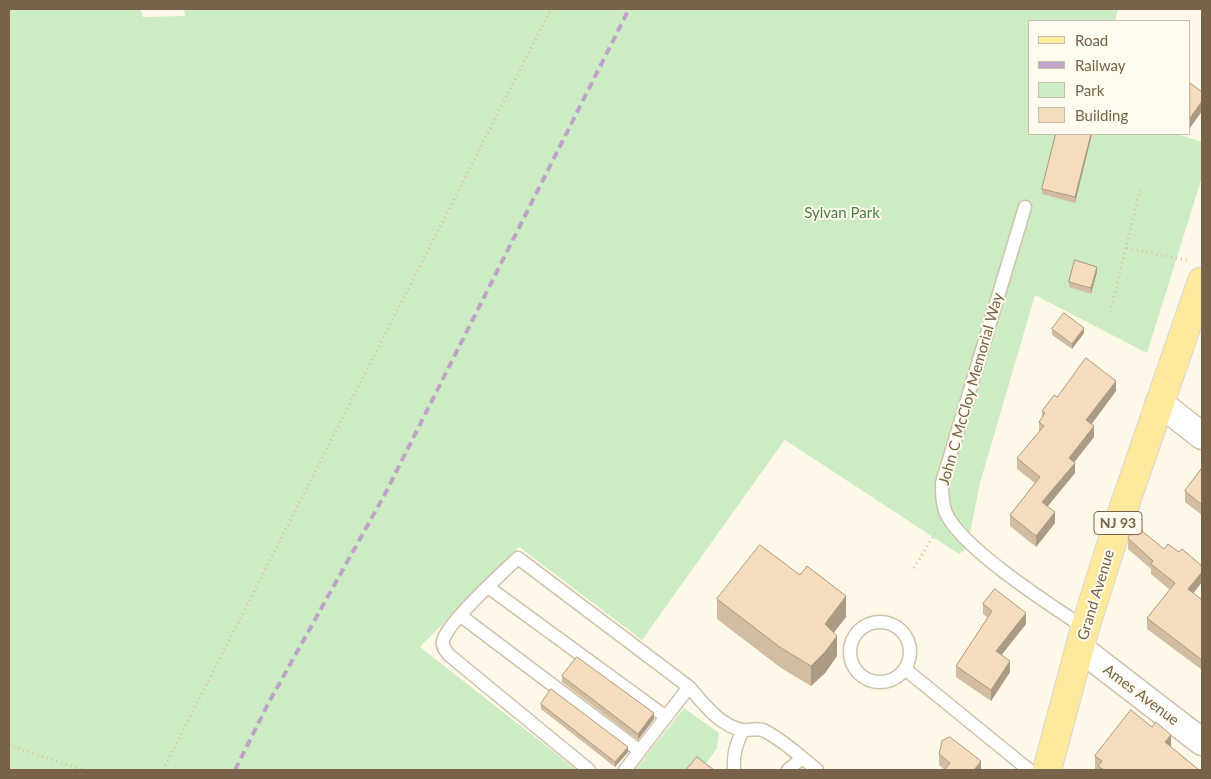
<!DOCTYPE html>
<style>
body{margin:0}
#map{position:relative;width:1211px;height:779px;overflow:hidden;background:#fdf8e7;font-family:Lato,sans-serif}
canvas{display:block}
.frame{position:absolute;inset:0;border:10px solid #786249;pointer-events:none}
.legend{position:absolute;left:1028px;top:20px;width:162px;height:115px;box-sizing:border-box;background:#fffbee;border:1px solid #c9beac;margin:0;padding:6px 9px;list-style:none;font-size:15px;color:#786249}
.legend li{display:flex;align-items:center;gap:10px;height:25px}
.legend b{width:25px;border:1px solid #c9beac}
</style>
<div id="map">
<canvas width="1211" height="779"></canvas>
<div class="frame"></div>
<ul class="legend">
<li><b style="height:6px;background:#feea9d"></b>Road</li>
<li><b style="height:6px;background:#bda4c8"></b>Railway</li>
<li><b style="height:14px;background:#cdecc4"></b>Park</li>
<li><b style="height:14px;background:#f4dcbd"></b>Building</li>
</ul>
</div>
<script>
const c = document.querySelector('canvas').getContext('2d');
c.lineJoin = 'round';
function fillPath(path, color) {
  c.fillStyle = color;
  c.fill(path, 'evenodd');
}
function stroke(path, color, width, dash) {
  c.strokeStyle = color;
  c.lineWidth = width;
  c.lineCap = dash ? 'butt' : 'round';
  c.setLineDash(dash || []);
  c.stroke(path);
}
function label(font, color, halo, rows, align = 'center') {
  c.font = font + ' Lato,sans-serif';
  c.lineWidth = 4;
  c.setLineDash([]);
  c.textBaseline = 'middle';
  c.strokeStyle = halo;
  c.fillStyle = color;
  for (const [text, x, y, turn = 0] of rows) {
    c.save();
    c.translate(x, y);
    c.rotate((+turn || 0) * Math.PI / 180);
    c.textAlign = isNaN(turn) ? turn : align;
    if (halo) c.strokeText(text, 0, 0);
    c.fillText(text, 0, 0);
    c.restore();
  }
}
const green = new Path2D(`
 M9,9H140L143,17L185,16L184,9H1118L1115,21H1030V134H1177L1202,142V177L1147,353L1035,295L980,483L967,548L959,554L785,440L786,438L642,640L519,547L420,647L577,770H9Z
 M684,708L719,733L717,748L703,768L705,770H635Z`);
const path = new Path2D(`
 M1127,248L1190,261
 M1110,312L1140,190
 M914,568L937,530
 M9,745L83,770
 M163,770L551,9`);
const lane = new Path2D(`
 M1025,207L942,483C942,493 942,504 946,513C961,548 1052,606 1085,628
 M488,587L666,717
 M461,616L640,751
 M850 652a30 30 0 1 1 60 0a30 30 0 1 1-60 0Z
 M905,669L1029,770
 M589,770L449,655C445,650 442,647 443,641C446,624 503,572 518,558L689,687C704,704 719,725 742,730C750,731 758,727 765,731C784,741 800,756 817,770
 M625,770L689,687
 M734,770C733,755 736,744 743,730
 M788,770L802,758`);
const street = new Path2D(`
 M1159,402L1202,436
 M1080,648L1202,742`);
const primary = new Path2D(`
 M1047,770L1085,628L1114,536L1202,281`);
const rail = new Path2D(`
 M235,770L268,704L385,494L629,9`);
const wall = new Path2D(`
 M1056,134H1092L1075,203L1042,194V189Z
 M1097,272L1091,294L1069,287V282Z
 M1052,329L1084,333L1072,349L1052,335Z
 M1116,391L1092,424L1094,437L1074,462L1075,473L1047,507L1055,523L1036,547L1010,526V515L1035,483L1017,469V458L1039,432V422L1042,418V411Z
 M1202,468V515L1185,502V491Z
 M1128,538L1164,549L1179,552L1202,566V582L1194,593L1202,600V670L1147,629V618L1170,590L1151,574V569L1128,549Z
 M717,599L846,617L834,632L837,656L825,673L811,686L781,668L717,619Z
 M983,604L1026,624L1001,655L1010,672L991,701L956,677V666L988,618L983,614Z
 M562,676L654,719L638,740L562,682Z
 M541,704L628,752L615,767L541,709Z
 M1171,747L1199,770H1096L1095,769V756Z
 M939,754L981,770H945L939,765Z`);
const shadedWall = new Path2D(`
 M1202,101V111L1190,128V118Z
 M1091,134H1092L1075,203V197Z
 M1097,267V272L1091,294V288Z
 M1084,328V333L1072,349V344Z
 M1116,381V391L1086,431V420Z
 M1094,426V437L1069,469V458Z
 M1075,463V473L1042,513V502Z
 M1055,512V523L1036,547V536Z
 M1202,572V582L1188,599V589Z
 M846,596V617L825,644V624Z
 M1026,613V624L996,662V651Z
 M837,636V656L825,673L811,686V666Z
 M1010,661V672L991,701V690Z
 M654,713V719L638,740V734Z
 M1171,735V749L1165,742Z
 M628,747V752L615,767V762Z
 M981,761V770H974Z`);
const building = new Path2D(`
 M1190,83L1202,92V101L1190,118Z
 M1056,134H1091L1075,197L1042,189Z
 M1075,260L1097,267L1091,288L1069,282Z
 M1064,313L1084,328L1072,344L1052,329Z
 M1086,358L1116,381L1086,420L1094,426L1069,458L1075,463L1042,502L1055,512L1036,536L1010,515L1040,477L1017,458L1044,426L1039,422L1045,413L1042,411L1054,395L1057,397Z
 M1202,468V505L1185,491Z
 M1137,527L1164,549L1168,544L1179,552L1182,549L1202,566V572L1188,589L1202,600V660L1147,618L1175,583L1151,564L1153,561L1128,538Z
 M760,545L800,575L807,566L846,596L825,624L837,636L825,652L811,666L781,648L717,599Z
 M995,589L1026,613L996,651L1010,661L991,690L956,666L992,611L983,604Z
 M577,657L654,713L638,734L562,676Z
 M551,689L628,747L615,762L541,704Z
 M1131,710L1152,727L1156,722L1171,735L1165,742L1199,770H1104L1098,766L1102,761L1095,756Z
 M950,737L981,761L974,770H946L945,769L950,763L939,754L942,741Z
 M697,757L714,770H686Z`);
const shields = [
 [1118,523,48]
];
const shieldNames = [
 ["NJ 93",1118,523]
];
const parkNames = [
 ["Sylvan Park",842,213]
];
const streetNames = [
 ["John C McCloy Memorial Way",971,389,-74],
 ["Grand Avenue",1096,595,-73],
 ["Ames Avenue",1141,695,37]
];
fillPath(green, '#cdecc4');
stroke(lane, '#d0c1ab', 15);
stroke(street, '#d0c1ab', 29);
stroke(primary, '#dcd6d0', 30);
stroke(path, '#d9c0a0', 3, [1, 4]);
stroke(lane, '#fff', 12);
stroke(street, '#fff', 26);
stroke(primary, '#feea9d', 28);
stroke(rail, '#bda4c8', 4, [8, 5]);
fillPath(wall, '#d2bda3');
fillPath(shadedWall, '#ab9a84');
fillPath(building, '#f4dcbd');
stroke(building, '#ab9a84', 1);
for (const [x, y, w] of shields) {
  const box = new Path2D();
  box.roundRect(x - w / 2, y - 11.5, w, 23, 4);
  c.fillStyle = '#fffbee';
  c.fill(box);
  stroke(box, '#786249', 1);
}
label('bold 14px', '#786249', null, shieldNames);
label('15px', '#497f41', '#fffbee', parkNames);
label('15px', '#786249', '#fffbee', streetNames);
</script>
